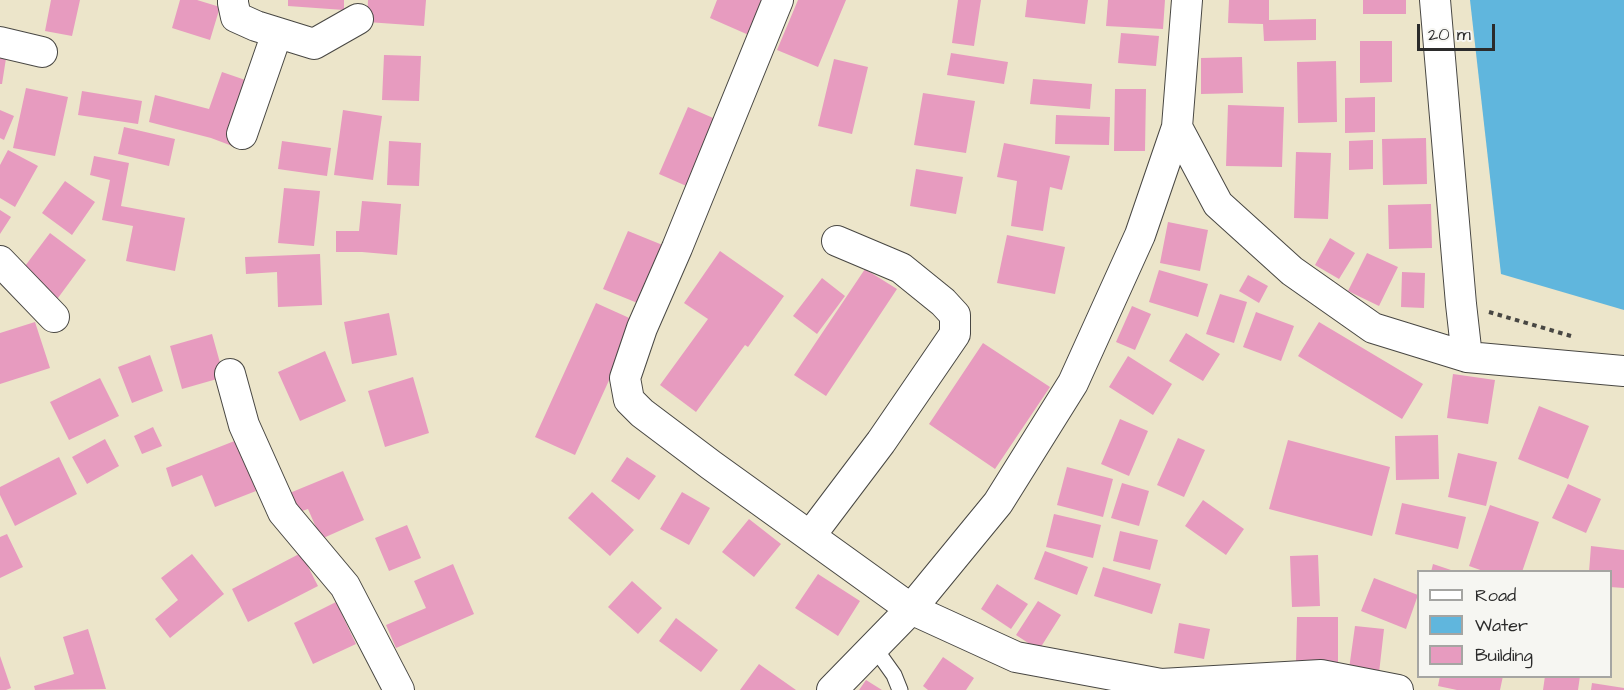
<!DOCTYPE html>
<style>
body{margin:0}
#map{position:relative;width:1624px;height:690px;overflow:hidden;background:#ece5ca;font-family:"Architects Daughter",sans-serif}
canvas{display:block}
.legend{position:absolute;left:1417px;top:570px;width:195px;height:108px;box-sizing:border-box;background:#f6f6f2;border:2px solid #a5a5a2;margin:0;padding:8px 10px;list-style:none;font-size:18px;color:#2b2b2b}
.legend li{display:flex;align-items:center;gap:12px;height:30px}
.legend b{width:30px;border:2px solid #a5a5a2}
.scale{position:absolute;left:1417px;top:24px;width:78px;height:27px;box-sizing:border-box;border:3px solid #2b2b2b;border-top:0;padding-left:8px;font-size:18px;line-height:21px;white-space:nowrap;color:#2b2b2b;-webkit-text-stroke:4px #f6f6f2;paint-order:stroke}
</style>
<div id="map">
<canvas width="1624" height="690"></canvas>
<ul class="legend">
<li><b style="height:8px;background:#fff"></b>Road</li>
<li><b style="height:16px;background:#60b6dd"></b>Water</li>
<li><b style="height:16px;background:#e79bbf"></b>Building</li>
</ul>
<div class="scale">20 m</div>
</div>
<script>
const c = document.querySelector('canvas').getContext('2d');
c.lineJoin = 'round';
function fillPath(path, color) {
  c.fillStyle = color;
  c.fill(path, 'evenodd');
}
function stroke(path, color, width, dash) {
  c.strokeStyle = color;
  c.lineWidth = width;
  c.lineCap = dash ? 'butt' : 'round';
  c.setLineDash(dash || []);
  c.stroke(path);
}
const water = new Path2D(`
 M1470,0H1624V310L1501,274Z`);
const building = new Path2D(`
 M51,0H80L72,36L45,31Z
 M180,0H197L220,7L210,40L172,28Z
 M288,0H344V10L288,6Z
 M368,0H426L424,26L367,22Z
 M717,0H766L751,36L710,18Z
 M798,0H846L818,67L777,50Z
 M958,0H981L974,46L952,43Z
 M1027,0H1088L1085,24L1025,17Z
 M1108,0H1165L1163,29L1106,26Z
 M1229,0H1269V20L1316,19V40L1264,41L1263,24L1228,23Z
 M1363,0H1406V14H1363Z
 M1121,33L1159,36L1156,66L1118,63Z
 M1360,41H1392V82L1360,83Z
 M0,51L7,52L2,84H0Z
 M951,53L1008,62L1004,84L947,75Z
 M384,55L421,56L419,101L382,100Z
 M1242,57L1243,93L1201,94V58Z
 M834,59L868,67L852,134L818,126Z
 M1336,61L1337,122L1298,123L1297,62Z
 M222,72L257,84L235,147L211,138L149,122L155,95L209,109Z
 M1033,79L1092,84L1090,109L1030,104Z
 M26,88L68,97L55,156L13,148Z
 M1115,89H1146L1145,151H1114Z
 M82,91L142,101L138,124L78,115Z
 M923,93L975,101L966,153L914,145Z
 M1375,97V132L1345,133V98Z
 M1228,105L1284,107L1282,167L1226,166Z
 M688,107L720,121L691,188L659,174Z
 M0,110L14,116L4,140L0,138Z
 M343,110L382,116L373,180L334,175Z
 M1056,115L1110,117L1109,145L1055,144Z
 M124,127L175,139L169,166L118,154Z
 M1426,138L1427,184L1383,185L1382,139Z
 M1373,140V169L1349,170V141Z
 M282,141L331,148L327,176L278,169Z
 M389,141L421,143L419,186L387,185Z
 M1004,143L1070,156L1062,190L1050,187L1043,231L1011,226L1017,181L997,177Z
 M8,150L38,166L15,207L0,198V165Z
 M1296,152L1331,153L1328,219L1294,218Z
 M94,156L129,163L121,206L185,218L175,271L126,261L133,226L102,220L110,180L90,175Z
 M916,169L963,177L956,214L910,206Z
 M65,181L95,202L72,235L42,213Z
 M284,188L320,191L314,246L278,243Z
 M362,201L401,204L397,255L362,252H336V231H359Z
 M1431,204L1432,248L1389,249L1388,205Z
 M0,210L11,217L0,234Z
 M1168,222L1208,230L1200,271L1160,263Z
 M628,231L665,246L640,304L603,289Z
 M50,233L86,260L55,302L19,274Z
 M1007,235L1065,247L1055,294L997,283Z
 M1330,238L1355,253L1339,279L1315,265Z
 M720,251L784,296L748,347L745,345L696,412L660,385L708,319L684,303Z
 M1367,253L1398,267L1379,306L1348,291Z
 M320,254L322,305L278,307L277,272L246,274L245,257Z
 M865,269L897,289L826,396L794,375Z
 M1159,270L1208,284L1198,317L1149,302Z
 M1402,272L1425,273L1424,308L1401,307Z
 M1248,275L1268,286L1259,303L1239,291Z
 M822,278L845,296L817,334L793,316Z
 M1220,294L1247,302L1234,343L1206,334Z
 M596,303L636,321L575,455L535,437Z
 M1132,306L1151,314L1135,350L1116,342Z
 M1256,312L1294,326L1281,361L1243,347Z
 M389,313L397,355L352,364L344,322Z
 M35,322L50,368L0,384V333Z
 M1319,322L1423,384L1402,419L1298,356Z
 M1186,333L1220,354L1203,381L1169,361Z
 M212,334L224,377L182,389L170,346Z
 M983,343L1050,387L995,469L929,424Z
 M325,351L346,401L300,421L278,372Z
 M150,355L163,391L132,403L118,367Z
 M1128,356L1172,384L1153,415L1109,387Z
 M1453,374L1495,380L1488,424L1447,418Z
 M413,377L429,433L385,447L368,391Z
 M100,378L119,416L69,440L50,402Z
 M1539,406L1589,426L1568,479L1518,459Z
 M1120,419L1148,431L1129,476L1101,464Z
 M153,427L162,446L142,454L134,436Z
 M1438,435L1439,479L1396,480L1395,436Z
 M1178,438L1205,450L1184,497L1157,485Z
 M105,439L119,466L87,484L72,457Z
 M237,440L256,491L215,507L202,475L172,487L166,468Z
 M1288,440L1390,467L1372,536L1269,509Z
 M1458,453L1497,462L1486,506L1448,497Z
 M59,457L77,494L15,526L0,495V487Z
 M627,457L656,476L639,500L611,481Z
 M1067,467L1113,479L1103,517L1057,505Z
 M343,471L364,520L321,539L308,509L287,516L280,497Z
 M1122,483L1149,491L1139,526L1111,518Z
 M1568,484L1601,499L1586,533L1552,518Z
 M592,492L634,530L610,556L568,518Z
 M682,492L710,508L689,545L660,529Z
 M1203,500L1244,529L1226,555L1185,526Z
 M1402,503L1466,517L1458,549L1395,534Z
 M1490,505L1539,522L1522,572H1486L1469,566Z
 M1054,514L1101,525L1093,558L1046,547Z
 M749,519L781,544L754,577L722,552Z
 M407,525L421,558L389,571L375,538Z
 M1120,531L1158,540L1150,570L1113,561Z
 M7,534L23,567L0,578V537Z
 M1591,546L1624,550V588L1610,587V572H1589Z
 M1045,551L1088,567L1077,595L1034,579Z
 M301,553L318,586L248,622L232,589Z
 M192,554L224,594L170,638L155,619L178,600L161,578Z
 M1318,555L1320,606L1292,607L1290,556Z
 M453,564L474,614L396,648L386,625L426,608L414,581Z
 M1433,564L1454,571V572H1431Z
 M1103,567L1161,584L1152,614L1094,596Z
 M818,574L860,601L838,636L795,608Z
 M1374,578L1418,595L1406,629L1361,611Z
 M632,581L662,608L638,634L608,607Z
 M997,584L1028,604L1011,629L981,609Z
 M1038,601L1061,615L1039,650L1016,635Z
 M336,602L356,644L313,664L294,623Z
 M1297,617H1338V662H1296Z
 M676,618L718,650L701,672L659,641Z
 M1179,623L1210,629L1204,659L1174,653Z
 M1355,626L1384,629L1379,673L1349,669Z
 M88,629L106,689L35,690L34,686L74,674L63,637Z
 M0,656L11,688L6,690H0Z
 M943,657L974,678L966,690H928L923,686Z
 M759,664L796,690H740Z
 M1440,676H1503L1500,690H1457L1438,686Z
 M1545,676H1580L1578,690H1543Z
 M866,680L882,690H859Z
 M1592,683L1624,688V690H1591Z`);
const path = new Path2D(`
 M1489,312L1571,336`);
const service = new Path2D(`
 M874,647L894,675L900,690`);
const minor = new Path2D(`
 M233,0V3L236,17L256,26L314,44L358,19
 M778,0L677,248L642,328L625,378L629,400L642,413L711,465L911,609L1016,657L1161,684L1321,675L1398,690
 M1435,0L1461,304L1467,357
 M0,42L42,52
 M1177,127L1218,204L1292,271L1373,328L1467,357L1624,371
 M242,134L277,33
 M0,261L54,317
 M230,374L244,425L283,512L345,586L399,690
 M810,536L881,442L955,334V315L943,302L901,268L837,241
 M832,690L911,609L998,503L1073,383L1140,235L1177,127L1187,0`);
fillPath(water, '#60b6dd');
fillPath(building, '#e79bbf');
stroke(service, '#484743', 17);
stroke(minor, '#484743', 32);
stroke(path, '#484743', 4, [4.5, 4.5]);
stroke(service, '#fff', 15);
stroke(minor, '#fff', 30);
</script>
